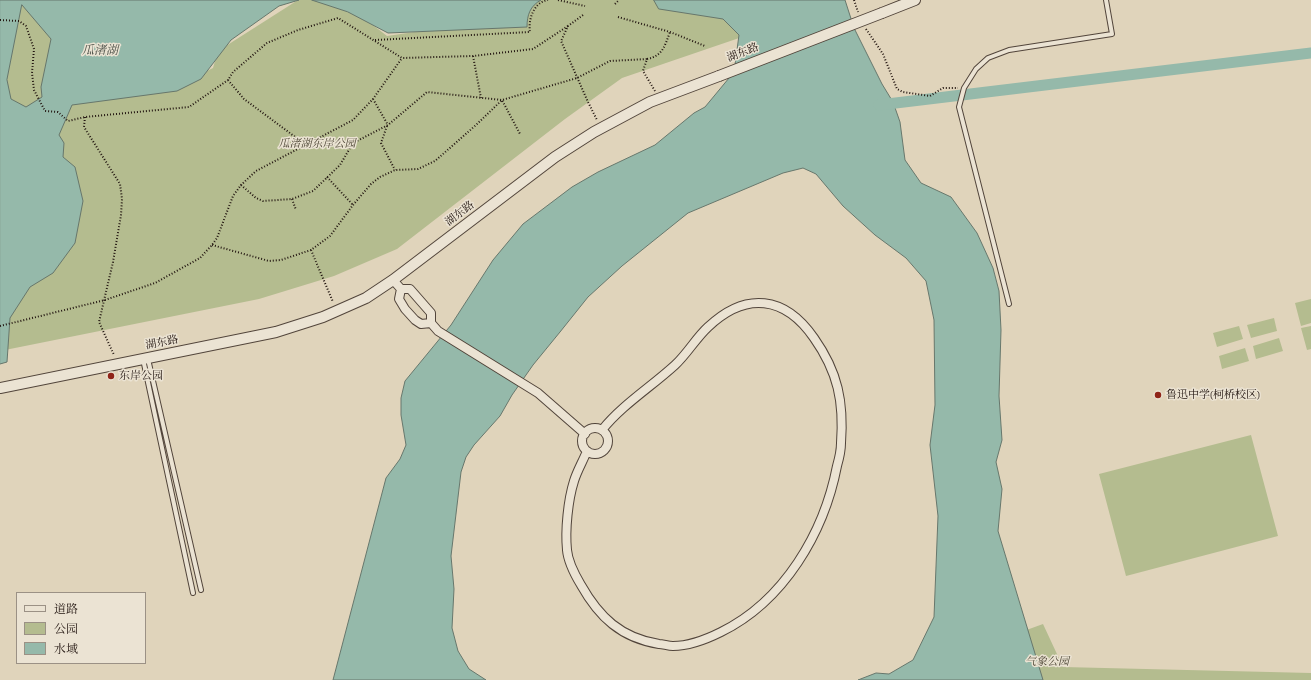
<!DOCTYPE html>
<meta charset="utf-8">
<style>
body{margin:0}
#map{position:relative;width:1311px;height:680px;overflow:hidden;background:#e0d4bb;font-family:Alegreya,"Noto Serif SC",serif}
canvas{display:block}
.legend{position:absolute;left:16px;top:592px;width:130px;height:72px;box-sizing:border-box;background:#ebe3d3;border:1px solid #9b9185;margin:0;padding:5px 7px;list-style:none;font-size:12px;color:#221510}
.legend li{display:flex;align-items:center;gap:8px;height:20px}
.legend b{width:20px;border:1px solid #9b9185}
</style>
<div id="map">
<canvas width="1311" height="680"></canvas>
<ul class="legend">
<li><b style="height:5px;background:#ebe3d3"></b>道路</li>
<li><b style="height:11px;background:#b4bc8f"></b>公园</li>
<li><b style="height:11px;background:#95b9aa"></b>水域</li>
</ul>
</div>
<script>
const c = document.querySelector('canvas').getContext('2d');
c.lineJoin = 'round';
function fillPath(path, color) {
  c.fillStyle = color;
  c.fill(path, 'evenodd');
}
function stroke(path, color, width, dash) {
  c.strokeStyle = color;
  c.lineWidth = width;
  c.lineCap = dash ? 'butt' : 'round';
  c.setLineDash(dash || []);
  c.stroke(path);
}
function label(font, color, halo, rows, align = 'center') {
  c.font = font + ' Alegreya,"Noto Serif SC",serif';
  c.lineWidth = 3;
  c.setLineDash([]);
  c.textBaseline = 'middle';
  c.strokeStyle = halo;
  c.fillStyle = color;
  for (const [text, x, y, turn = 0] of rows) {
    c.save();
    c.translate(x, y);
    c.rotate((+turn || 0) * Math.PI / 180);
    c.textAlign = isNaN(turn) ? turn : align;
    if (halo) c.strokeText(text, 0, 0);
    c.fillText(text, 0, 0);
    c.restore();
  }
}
const green = new Path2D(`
 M0,0H21L182,83L213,68L218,51L298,0H341L387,36L524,16L528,0H663L728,10L745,36L622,78L565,119L397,249L334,276L259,299L0,351Z
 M1311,299V323L1301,326L1295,303Z
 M1274,318L1277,331L1251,338L1247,325Z
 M1239,326L1243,339L1217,347L1213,333Z
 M1311,326V349L1307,350L1301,328Z
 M1279,338L1283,351L1256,359L1253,346Z
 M1245,348L1249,361L1222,369L1219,356Z
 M1251,435L1278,536L1126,576L1099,474Z
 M1043,624L1063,667L1311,673V680H1040L1021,632Z`);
const water = new Path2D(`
 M0,0H299L279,6L231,40L201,79L177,91L72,105L59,135L64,143L63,157L75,167L83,201L75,243L53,273L30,287L10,318L7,362L0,364ZM22,5L51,39L41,87L42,97L26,107L11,99L7,80Z
 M312,0H541C530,6 527,15 527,27L388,33L348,12Z
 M654,0H845L854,28L882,84L893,102L900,122L905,160L921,183L951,197L977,233L993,268L999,291L1001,330L999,396L1002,440L996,462L1002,489L998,531L1043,680H858L876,673L889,674L913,660L934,617L938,516L930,445L935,405L934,320L926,281L906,258L875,235L843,206L816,174L803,168L783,173L688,213L622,266L588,297L560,332L533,365L512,395L500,416L474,445L466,457L461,472L451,556L454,589L452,628L458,651L469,669L486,680H333L386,478L400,459L406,445L401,415V398L405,381L451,325L493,260L523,224L572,187L598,172L655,145L694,113L705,107L734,72L739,35L723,19L659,9Z`);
const canal = new Path2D(`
 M879,105L1311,53`);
const path = new Path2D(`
 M558,0L585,6
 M854,0L858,12
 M615,4L619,0
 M583,15L568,26L561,41L588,102L597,120
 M618,17L670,32L705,46
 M0,20L19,21L26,26L34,49L32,73L34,90L45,111L58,112L68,121L85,117L189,107L228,80L233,72L267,43L298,30L338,18L402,58L473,56L533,49L568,26
 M866,29L883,54L897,89L903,92L930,96L943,88H958
 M375,40L530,32C528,19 534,2 548,0
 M473,56L481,98
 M228,80L244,99L306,145
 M655,91L643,71L647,59C663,56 665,45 670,32
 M373,99L388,125
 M85,117L84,127L120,184L122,199L121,215L113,262L99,322L114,355
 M387,126L381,143L395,170
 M327,177L353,205
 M241,185L256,198L263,201L292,199L313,191L340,165L353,143L388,125L427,92L502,100L577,78L610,61L647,59
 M292,199L296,210
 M212,245L269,261L281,260L311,250L330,236L353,205L371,184L380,177L395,170L418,169L435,161L476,125L502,100L520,134
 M311,250L333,302
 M0,326L105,300L155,283L200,258L212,245L217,238L233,196L241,185L256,171L353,120L373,99L402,58`);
const service = new Path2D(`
 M1009,304L959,107L964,88L976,69L988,58L1009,50L1112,34L1106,0
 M143,359L193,593
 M148,359L201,590`);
const minor = new Path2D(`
 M393,280L401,289L399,299L405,309L415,320L421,324L431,323V313L410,289H401
 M431,323L438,331L538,393L585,434
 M582 441a13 13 0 1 1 26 0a13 13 0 1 1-26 0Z
 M587,451C583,461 577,471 574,481C568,500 565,530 567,550C568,562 575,575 581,585C599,617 621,638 659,644C663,644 668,646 673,646C690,646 707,639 721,632C784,601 824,533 837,466C839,459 841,451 841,443C844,402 838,372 814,338C785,296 746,291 708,327C696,338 687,354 675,365C651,387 622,405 602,430`);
const tertiary = new Path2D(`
 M882,13L915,0
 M0,388L276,332L323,317L366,298L393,280L555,157L594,132L650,102L719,76`);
const tertiaryBridge = new Path2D(`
 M719,76L882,13`);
const markers = [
 [111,376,4,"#8f2418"],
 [1158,395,4,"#8f2418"]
];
const streetNames = [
 ["湖东路",743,53,-21],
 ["湖东路",460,214,-37],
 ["湖东路",162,343,-11]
];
const parkNames = [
 ["瓜渚湖东岸公园",317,144],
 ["气象公园",1047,662]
];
const poiNames = [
 ["东岸公园",119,376],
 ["鲁迅中学(柯桥校区)",1166,395]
];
const waterNames = [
 ["瓜渚湖",100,51]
];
fillPath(green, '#b4bc8f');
fillPath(water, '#95b9aa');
stroke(water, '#67776c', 1);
stroke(canal, '#95b9aa', 11);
stroke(service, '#52453b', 6);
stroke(minor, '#52453b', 10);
stroke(tertiary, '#52453b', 12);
stroke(path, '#221510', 2, [1, 2]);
stroke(service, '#ebe3d3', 4);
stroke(minor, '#ebe3d3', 8);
stroke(tertiary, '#ebe3d3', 10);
stroke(tertiaryBridge, '#52453b', 12, []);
stroke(tertiaryBridge, '#ebe3d3', 10);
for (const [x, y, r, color] of markers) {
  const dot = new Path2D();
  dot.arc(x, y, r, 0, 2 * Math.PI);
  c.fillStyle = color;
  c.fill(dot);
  stroke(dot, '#ebe3d3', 1.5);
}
label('11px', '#221510', '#ebe3d3', streetNames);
label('italic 11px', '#4e4736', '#ebe3d3', parkNames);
label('11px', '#221510', '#ebe3d3', poiNames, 'left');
label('italic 12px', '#4a4e46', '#ebe3d3', waterNames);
</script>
